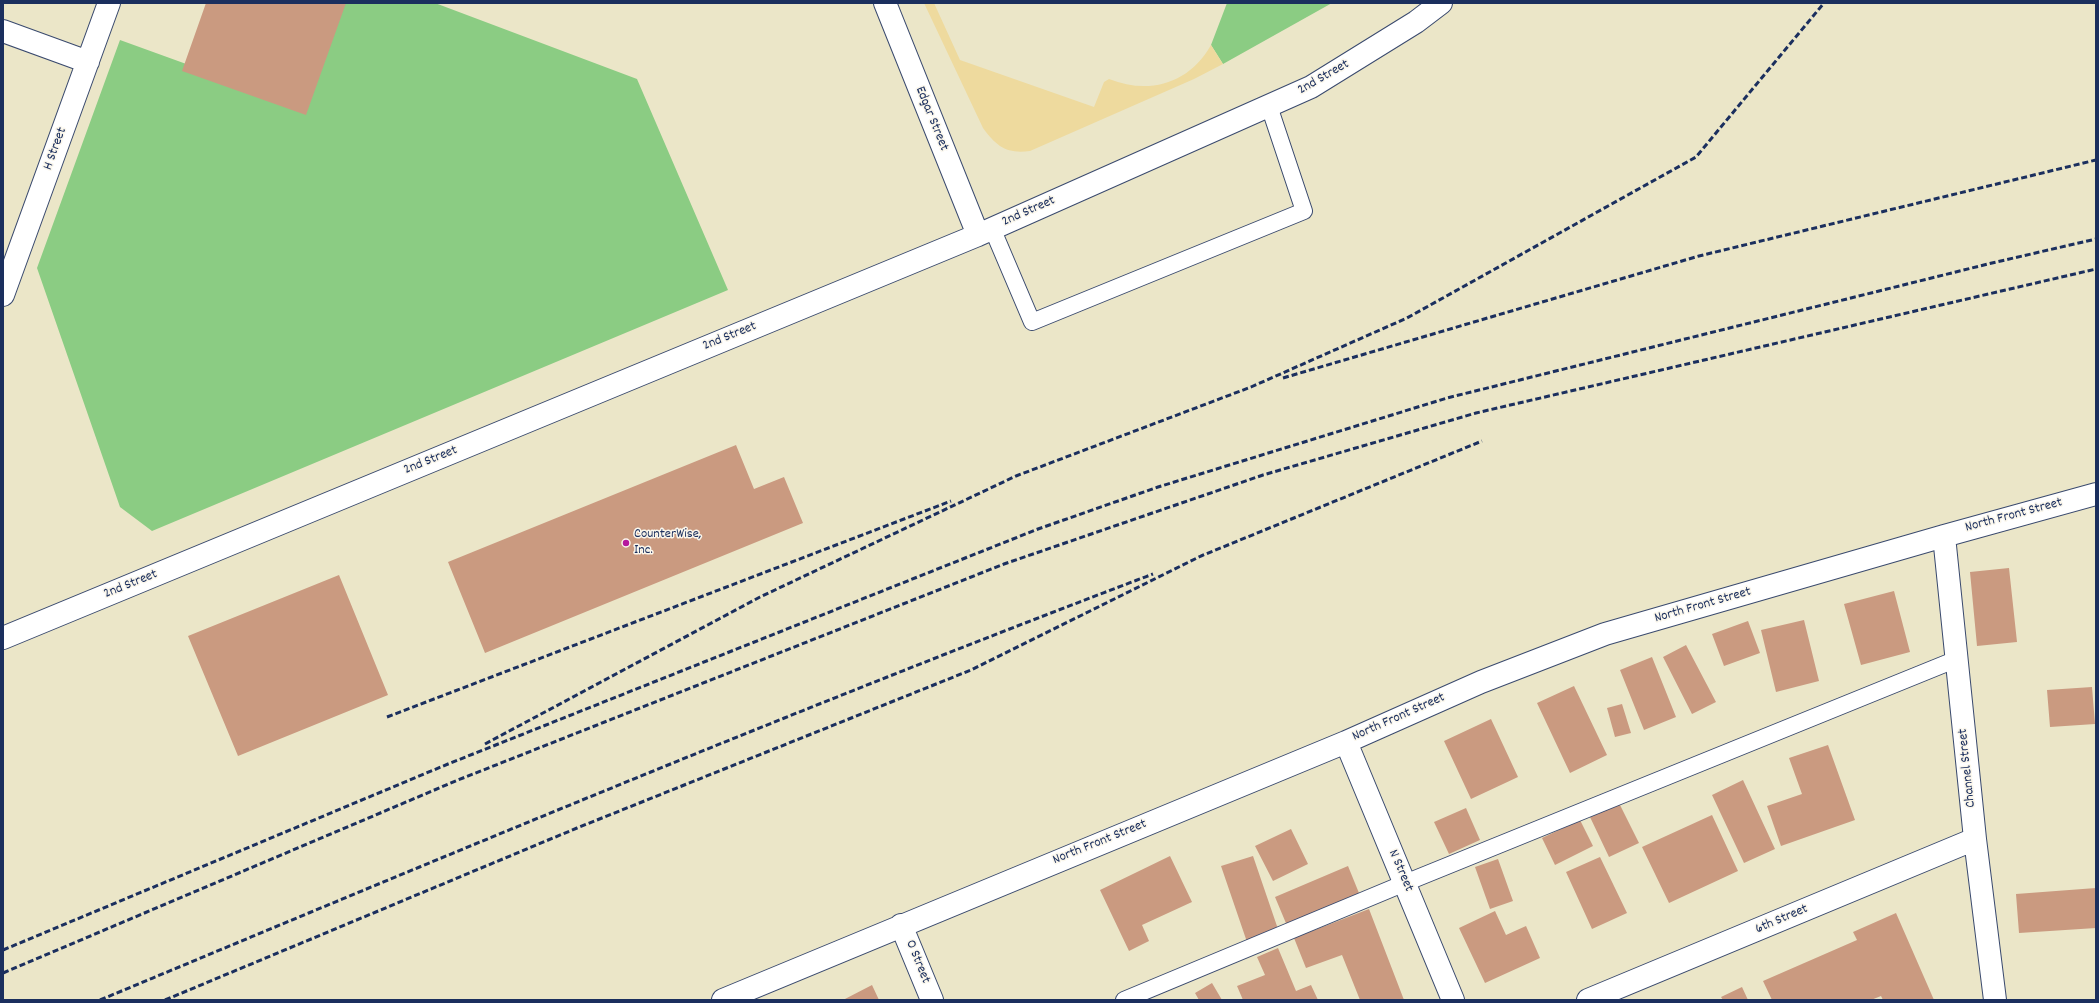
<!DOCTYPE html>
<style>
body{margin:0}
#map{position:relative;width:2099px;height:1003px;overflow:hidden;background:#ebe6c8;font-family:Dekko,sans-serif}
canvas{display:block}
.frame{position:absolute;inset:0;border:4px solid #1b2f5e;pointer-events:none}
</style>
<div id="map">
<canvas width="2099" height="1003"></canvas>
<div class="frame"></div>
</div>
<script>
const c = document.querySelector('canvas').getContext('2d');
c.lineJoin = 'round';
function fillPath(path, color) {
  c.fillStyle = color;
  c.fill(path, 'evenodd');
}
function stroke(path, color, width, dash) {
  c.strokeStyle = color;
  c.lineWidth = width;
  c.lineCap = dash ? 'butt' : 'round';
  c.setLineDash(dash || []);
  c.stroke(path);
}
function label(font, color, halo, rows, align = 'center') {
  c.font = font + ' Dekko,sans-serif';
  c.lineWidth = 3;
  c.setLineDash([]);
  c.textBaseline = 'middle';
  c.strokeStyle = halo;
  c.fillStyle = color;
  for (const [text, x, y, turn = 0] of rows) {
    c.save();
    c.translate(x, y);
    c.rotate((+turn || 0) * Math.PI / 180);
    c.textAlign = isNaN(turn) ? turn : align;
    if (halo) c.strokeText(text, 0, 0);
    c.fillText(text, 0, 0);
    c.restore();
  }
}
const green = new Path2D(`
 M344,3H435L637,79L728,290L152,531L120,507L37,268L120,40L305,107Z
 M1227,3H1332L1223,64L1211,45Z`);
const sand = new Path2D(`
 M924,3H934L960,60L1094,107L1104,82L1109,79C1149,95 1189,84 1211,45L1223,64L1194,79L1030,151C1007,154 997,147 983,128Z`);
const building = new Path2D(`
 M206,3H346L306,115L182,71Z
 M736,445L754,489L784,477L803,523L485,653L448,562Z
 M2009,568L2017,642L1977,646L1970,572Z
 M339,575L388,695L238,756L188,636Z
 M1894,591L1910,652L1861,665L1844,604Z
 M1804,620L1819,681L1776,692L1761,630Z
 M1748,621L1760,653L1724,666L1712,634Z
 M1686,645L1716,702L1692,714L1663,657Z
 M1652,657L1676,717L1644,730L1620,670Z
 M1574,686L1607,755L1570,773L1537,703Z
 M2092,687L2095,724L2050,727L2047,690Z
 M1622,704L1631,733L1615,737L1607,708Z
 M1491,719L1518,777L1471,799L1444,741Z
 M1828,745L1855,820L1781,846L1767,806L1802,794L1789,758Z
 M1743,780L1775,849L1744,863L1712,795Z
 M1619,803L1639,843L1609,857L1590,817Z
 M1466,808L1480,840L1449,854L1434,822Z
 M1712,815L1738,871L1669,903L1642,847Z
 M1580,820L1593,846L1555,865L1542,838Z
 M1291,829L1308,864L1273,881L1255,846Z
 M1170,856L1192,902L1142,925L1149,941L1129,951L1100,890Z
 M1253,856L1279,932L1247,942L1221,866Z
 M1600,857L1627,913L1592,929L1566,872Z
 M1498,859L1513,901L1490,909L1475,867Z
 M1348,866L1361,898L1288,928L1275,897Z
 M2096,888V928L2019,933L2016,894Z
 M1369,909L1404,1000H1360L1342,955L1306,968L1294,938Z
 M1495,911L1506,935L1526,926L1540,958L1485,983L1459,928Z
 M1896,913L1934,1000H1883L1881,996L1871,1000H1772L1763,981L1857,940L1853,932Z
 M1278,948L1296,991L1311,985L1318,1000H1243L1237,986L1265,975L1257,957Z
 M1212,983L1222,1000H1199L1195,993Z
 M872,985L879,1000H843Z
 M1742,987L1748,1000H1723L1721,997Z`);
const service = new Path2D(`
 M992,228L1032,322L1304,211L1269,106
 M1124,1000L1405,883L1957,659`);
const minor = new Path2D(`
 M3,31L88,62
 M3,295L109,3
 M1944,536L1975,839L1995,1000
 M1346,742L1453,1000
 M901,925L932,1000
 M723,1000L1346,742L1481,682L1605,634L1944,536L2096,494
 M1588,1000L1975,839`);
const tertiary = new Path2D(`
 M885,3L978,235
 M3,638L978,235L1311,87L1416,22L1441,3`);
const rail = new Path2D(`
 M1283,378L1699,256L2096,160
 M387,717L951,501
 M485,744L760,597L1016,476L1251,387L1407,318L1696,157L1824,3
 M3,950L448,764L1038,529L1158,487L1447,398L1992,263L2096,239
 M3,973L458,780L1004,564L1263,475L1476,413L2096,269
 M100,1000C450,854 799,708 1153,574
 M165,1000L577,828L971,670L1201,556L1482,441`);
const markers = [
 [626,543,4,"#b5179e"]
];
const streetNames = [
 ["2nd Street",1324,78,-30],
 ["Edgar Street",931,119,68],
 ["H Street",56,149,-70],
 ["2nd Street",1029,212,-24],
 ["2nd Street",730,337,-22],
 ["2nd Street",431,461,-22],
 ["North Front Street",2014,516,-15],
 ["2nd Street",131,585,-22],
 ["North Front Street",1703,606,-16],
 ["North Front Street",1399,718,-24],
 ["Channel Street",1968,768,-96],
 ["North Front Street",1100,843,-22],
 ["N Street",1400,871,67],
 ["6th Street",1782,920,-23],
 ["O Street",917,962,68]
];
const poiNames = [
 ["CounterWise,",634,535],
 ["Inc.",634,551]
];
fillPath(green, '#8bcc83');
fillPath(sand, '#eeda9e');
fillPath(building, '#ca9a80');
stroke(service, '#3a4a6e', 18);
stroke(minor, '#3a4a6e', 24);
stroke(tertiary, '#3a4a6e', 24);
stroke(service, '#fff', 16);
stroke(minor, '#fff', 22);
stroke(tertiary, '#fff', 22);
stroke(rail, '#1b2f5e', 3, [6, 3]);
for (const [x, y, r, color] of markers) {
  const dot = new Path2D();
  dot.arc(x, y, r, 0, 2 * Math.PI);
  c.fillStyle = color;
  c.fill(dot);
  stroke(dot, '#fbf7ec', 1.5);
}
label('14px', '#1b2f5e', '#fbf7ec', streetNames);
label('14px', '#1b2f5e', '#fbf7ec', poiNames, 'left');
</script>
